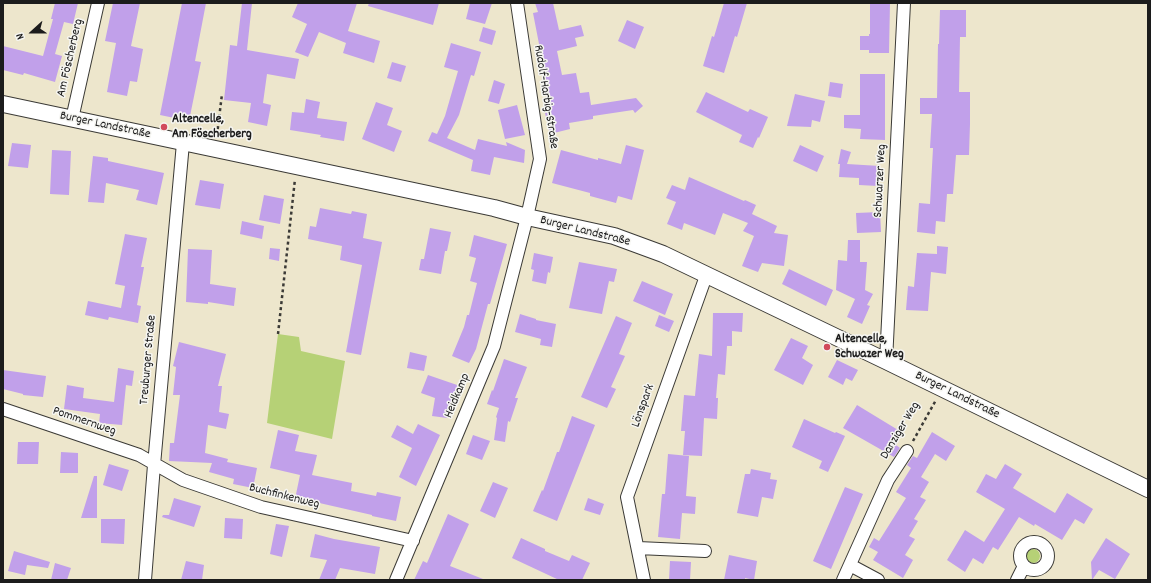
<!DOCTYPE html>
<meta charset="utf-8">
<style>
body{margin:0}
#map{position:relative;width:1151px;height:583px;overflow:hidden;background:#ede6cc;font-family:Dekko,sans-serif}
canvas{display:block}
.frame{position:absolute;inset:0;border:4px solid #1c1c1c;pointer-events:none}
.north{position:absolute;left:12px;top:12px;width:40px;height:40px;-webkit-text-stroke:3px #f6f6f2;paint-order:stroke;rotate:249deg;font-size:11px;font-weight:700;line-height:16px;text-align:center;color:#1c1c1c}
.north::after{content:'';display:block;margin:auto;width:14px;height:18px;background:#1c1c1c;clip-path:polygon(50% 0,100% 100%,50% 72%,0 100%)}
</style>
<div id="map">
<canvas width="1151" height="583"></canvas>
<div class="frame"></div>
<div class="north">N</div>
</div>
<script>
const c = document.querySelector('canvas').getContext('2d');
c.lineJoin = 'round';
function fillPath(path, color) {
  c.fillStyle = color;
  c.fill(path, 'evenodd');
}
function stroke(path, color, width, dash) {
  c.strokeStyle = color;
  c.lineWidth = width;
  c.lineCap = dash ? 'butt' : 'round';
  c.setLineDash(dash || []);
  c.stroke(path);
}
function label(font, color, halo, rows, align = 'center') {
  c.font = font + ' Dekko,sans-serif';
  c.lineWidth = 3;
  c.setLineDash([]);
  c.textBaseline = 'middle';
  c.strokeStyle = halo;
  c.fillStyle = color;
  for (const [text, x, y, turn = 0] of rows) {
    c.save();
    c.translate(x, y);
    c.rotate((+turn || 0) * Math.PI / 180);
    c.textAlign = isNaN(turn) ? turn : align;
    if (halo) c.strokeText(text, 0, 0);
    c.fillText(text, 0, 0);
    c.restore();
  }
}
const green = new Path2D(`
 M278,334L299,337L301,351L345,361L332,439L267,423Z
 M1026 556a7 7 0 1 1 14 0a7 7 0 1 1-14 0Z`);
const building = new Path2D(`
 M55,3H78L73,24L64,22L55,54L62,56L55,82L24,73L23,75L3,70V46L43,56L53,19H51Z
 M113,3H140L131,46L143,49L137,82L130,81L127,96L107,92L116,43L105,41Z
 M182,3H206L195,61L201,62L189,121L160,115Z
 M242,3H252L247,50L299,59L295,79L267,74L263,103L271,105L267,126L248,122L251,103L224,100L230,45L237,46Z
 M298,3H357L348,31L380,41L374,63L343,53L346,43L319,32L308,57L295,52L307,24L292,17Z
 M369,3H439L433,25L368,6Z
 M470,3H492L485,24L466,19Z
 M535,3H553L559,30L581,25L584,36L575,38L577,46L557,51L562,75L576,73L580,93L589,92L591,105L636,98L643,106L635,113L633,110L593,116V119L569,123L570,129L550,134L545,113L550,112L542,67H540L537,50L540,49L533,13L538,12Z
 M724,3H747L737,37L735,36L724,73L703,66L712,36L714,37Z
 M870,3H890L889,53H869V50H860V36H869V34H870Z
 M940,10H966V37H960L959,92H970V124L969,155H956L953,194H947L945,222L936,221L935,234L917,232L919,203L930,204L933,148H930L932,114H920V98H937L938,44H939Z
 M627,20L644,27L635,49L618,41Z
 M483,27L496,31L492,45L479,41Z
 M451,43L481,52L474,76L471,75L459,115L447,138L475,150L478,139L507,146L506,142L525,150L524,163L494,157L490,175L471,171L473,160L428,141L432,132L437,134L445,116L458,71L444,67Z
 M392,62L406,66L401,82L387,78Z
 M860,74H885V140L860,139L861,129L844,128V115H860Z
 M494,80L505,84L499,104L488,101Z
 M830,82L843,84L841,98L828,96Z
 M706,92L748,112L750,109L768,117L759,138L758,137L753,148L739,142L742,135L696,112Z
 M795,94L825,101L820,122L812,120L811,127L787,126Z
 M306,99L320,102L317,118L347,122L344,141L320,137L321,135L290,130L292,112L304,113Z
 M376,102L393,108L387,125L402,131L394,152L362,139Z
 M517,105L525,135L505,139L498,110Z
 M12,143L31,145L28,168L8,166Z
 M626,145L644,150L632,200L618,196L616,203L590,196V193L552,183L561,150L598,160V158L621,164Z
 M800,145L824,156L817,172L793,161Z
 M841,149L851,152L847,164L880,166L878,186L859,185V178L839,177L840,164H838Z
 M52,150L71,151L69,195L50,194Z
 M93,156L108,158V161L164,173L157,205L136,200L139,190L106,183L104,203L88,202Z
 M689,177L744,201L745,200L756,205L752,214L777,226L774,233L788,235L784,266L762,263L758,272L742,266L754,236L743,231L748,223L723,213L715,235L684,223L682,230L667,224L676,202L666,198L672,185L685,190Z
 M200,180L224,184L220,209L195,205Z
 M264,195L284,199L280,224L259,220Z
 M320,208L351,214L352,211L367,214L363,238L382,242L361,355L346,352L362,265L340,260L342,246L308,239L310,226L316,227Z
 M880,212L881,232L857,233L856,213Z
 M242,221L264,226L262,239L240,234Z
 M430,228L451,232L447,251H445L441,274L419,270L421,259H424Z
 M125,234L147,238L141,267H144L137,305L141,306L138,323L109,317L108,320L85,315L88,301L121,308L125,286L115,284Z
 M474,235L507,244L490,304H488L476,349L469,363L452,356L464,327L467,315H469L477,283L470,281L476,258L469,256Z
 M848,240H860V262H867L865,290L873,294L867,305L870,306L862,324L847,317L855,299L836,290L838,260L847,261Z
 M937,246L948,247L946,274L931,272L928,311L906,310L908,286L914,287L917,253L937,254Z
 M270,248L280,249L279,261L269,259Z
 M188,249L212,250L210,284L236,288L234,306L208,302V304L186,302Z
 M534,253L553,257L550,273L548,272L546,284L532,281L534,270L531,269Z
 M579,262L617,269L614,282L609,281L602,314L569,308Z
 M789,269L833,290L826,306L782,284Z
 M642,281L673,294L665,315L633,301Z
 M713,313H743L742,332L732,331V346H727L725,375L718,374L716,398H718L717,419L704,418L702,456L683,455L685,431H681L684,395L695,396L699,354L712,356Z
 M520,314L536,319V320L556,324L552,347L540,345L541,339L515,332Z
 M659,315L674,321L669,332L655,326Z
 M616,316L632,323L619,354L625,356L611,387L616,389L607,408L581,397Z
 M791,338L808,346L802,358L813,365L803,385L774,370Z
 M179,342L226,354L218,386H222L219,412L229,414L226,429L208,425L205,453L228,459L227,462L257,468L253,488L233,484L234,479L209,472L212,463L169,461L170,443H174L180,395H173L176,367L173,366Z
 M410,352L427,356L424,371L407,368Z
 M504,359L527,367L515,398H518L510,422L508,421L505,442L494,440L497,418L496,417L499,408L487,404L492,390L493,391Z
 M837,360L858,370L852,381L846,378L843,385L828,377Z
 M118,368L134,371L132,386L126,385L122,425L99,423L100,414L64,409L67,385L84,388L83,398L114,402Z
 M3,370L46,376L43,397L23,395V394L3,389Z
 M428,375L460,386L453,405L449,404L447,418L432,416L435,398L421,393Z
 M857,405L903,433L896,445L900,448L894,457L843,428Z
 M572,416L595,425L557,521L533,511L542,490L543,491L557,452H559Z
 M804,419L835,433L836,432L845,436L828,472L819,468L822,461L792,447Z
 M418,424L440,435L416,486L399,477L412,448L391,437L397,425L413,434Z
 M278,430L299,435L295,451L317,455L312,475L352,483L351,491L376,496L377,492L401,497L396,521L372,516V515L315,502V504L295,499L300,475L270,468Z
 M932,432L955,446L946,461L935,454L921,477L929,482L920,497L926,500L914,519L918,521L909,536L915,539L905,555L913,560L903,578L873,560L878,552L869,547L874,538L879,541L906,498L896,492L911,468L907,465L913,456L917,458Z
 M473,435L490,441L482,460L466,454Z
 M18,442H39L38,464H17Z
 M61,452L78,453V473H60Z
 M668,454L689,456L686,496L696,497L695,514L682,513L680,539L658,537L662,494H665Z
 M109,464L129,470L122,491L103,485Z
 M1005,464L1022,474L1013,488L1055,513L1067,493L1093,509L1084,524L1075,519L1062,540L1035,524L1034,526L1019,517L998,550L993,547L983,564L973,558L965,572L947,560L965,530L984,542L1005,509L976,492L986,474L996,479Z
 M751,469L771,473L770,479L777,480L773,499L762,497L758,517L737,513L745,474H750Z
 M94,476H97V518H81Z
 M493,482L508,488L495,518L480,511Z
 M845,487L863,494L831,569L813,561Z
 M174,498L201,506L194,527L162,517L163,515H169Z
 M588,498L604,504L600,515L584,510Z
 M448,514L469,524L450,566L483,579V580H414L423,561L427,563Z
 M225,518L243,519L242,539L224,538Z
 M101,519H125L124,544L101,543Z
 M276,524L289,526L282,557L270,554Z
 M315,534L334,539L380,547L375,574L340,568L335,580H319L327,560L310,557Z
 M521,538L545,549V551L569,561L572,555L590,563L582,580H559L512,558Z
 M1106,538L1130,554L1115,579L1099,570L1092,580L1091,562Z
 M14,551L50,562L48,568L27,565L25,575L8,571Z
 M729,555L757,561L754,580L745,578V580H724Z
 M186,561L204,565L202,580H181Z
 M670,561L691,562L690,580H669Z
 M55,563L71,568L67,580H51Z`);
const path = new Path2D(`
 M217,135L222,94
 M278,334L295,179
 M913,441L936,400`);
const minor = new Path2D(`
 M72,119L98,3
 M886,361L904,3
 M3,409L139,455L183,480L261,507L413,541
 M1020 556a14 14 0 1 1 28 0a14 14 0 1 1-28 0Z
 M638,548L705,551
 M850,565L878,580
 M145,580L154,465L183,143
 M396,580L494,346L527,217L540,159L517,3
 M644,580L627,497L706,276
 M843,580L888,480L907,451
 M1017,580L1024,566`);
const tertiary = new Path2D(`
 M3,104L494,208L527,217L614,236L663,254L886,361L1148,489`);
const markers = [
 [164,127,4,"#d1495b"],
 [827,347,4,"#d1495b"]
];
const streetNames = [
 ["Am Föscherberg",71,58,-77],
 ["Rudolf-Harbig-Straße",545,97,81],
 ["Burger Landstraße",105,126,12],
 ["Schwarzer Weg",881,181,-87],
 ["Burger Landstraße",585,232,14],
 ["Treuburger Straße",149,360,-85],
 ["Heidkamp",458,396,-67],
 ["Burger Landstraße",957,396,26],
 ["Lönspark",644,406,-70],
 ["Pommernweg",84,422,19],
 ["Danziger Weg",901,431,-59],
 ["Buchfinkenweg",284,497,14]
];
const poiNames = [
 ["Altencelle,",172,120],
 ["Am Föscherberg",172,135],
 ["Altencelle,",835,340],
 ["Schwazer Weg",835,355]
];
fillPath(green, '#b6d176');
fillPath(building, '#c1a0ea');
stroke(minor, '#3b3a36', 14);
stroke(tertiary, '#3b3a36', 18);
stroke(path, '#3b3a36', 2.5, [3, 3]);
stroke(minor, '#fff', 12);
stroke(tertiary, '#fff', 16);
for (const [x, y, r, color] of markers) {
  const dot = new Path2D();
  dot.arc(x, y, r, 0, 2 * Math.PI);
  c.fillStyle = color;
  c.fill(dot);
  stroke(dot, '#f6f6f2', 1.5);
}
label('13px', '#1c1c1c', '#f6f6f2', streetNames);
label('bold 13px', '#1c1c1c', '#f6f6f2', poiNames, 'left');
</script>
